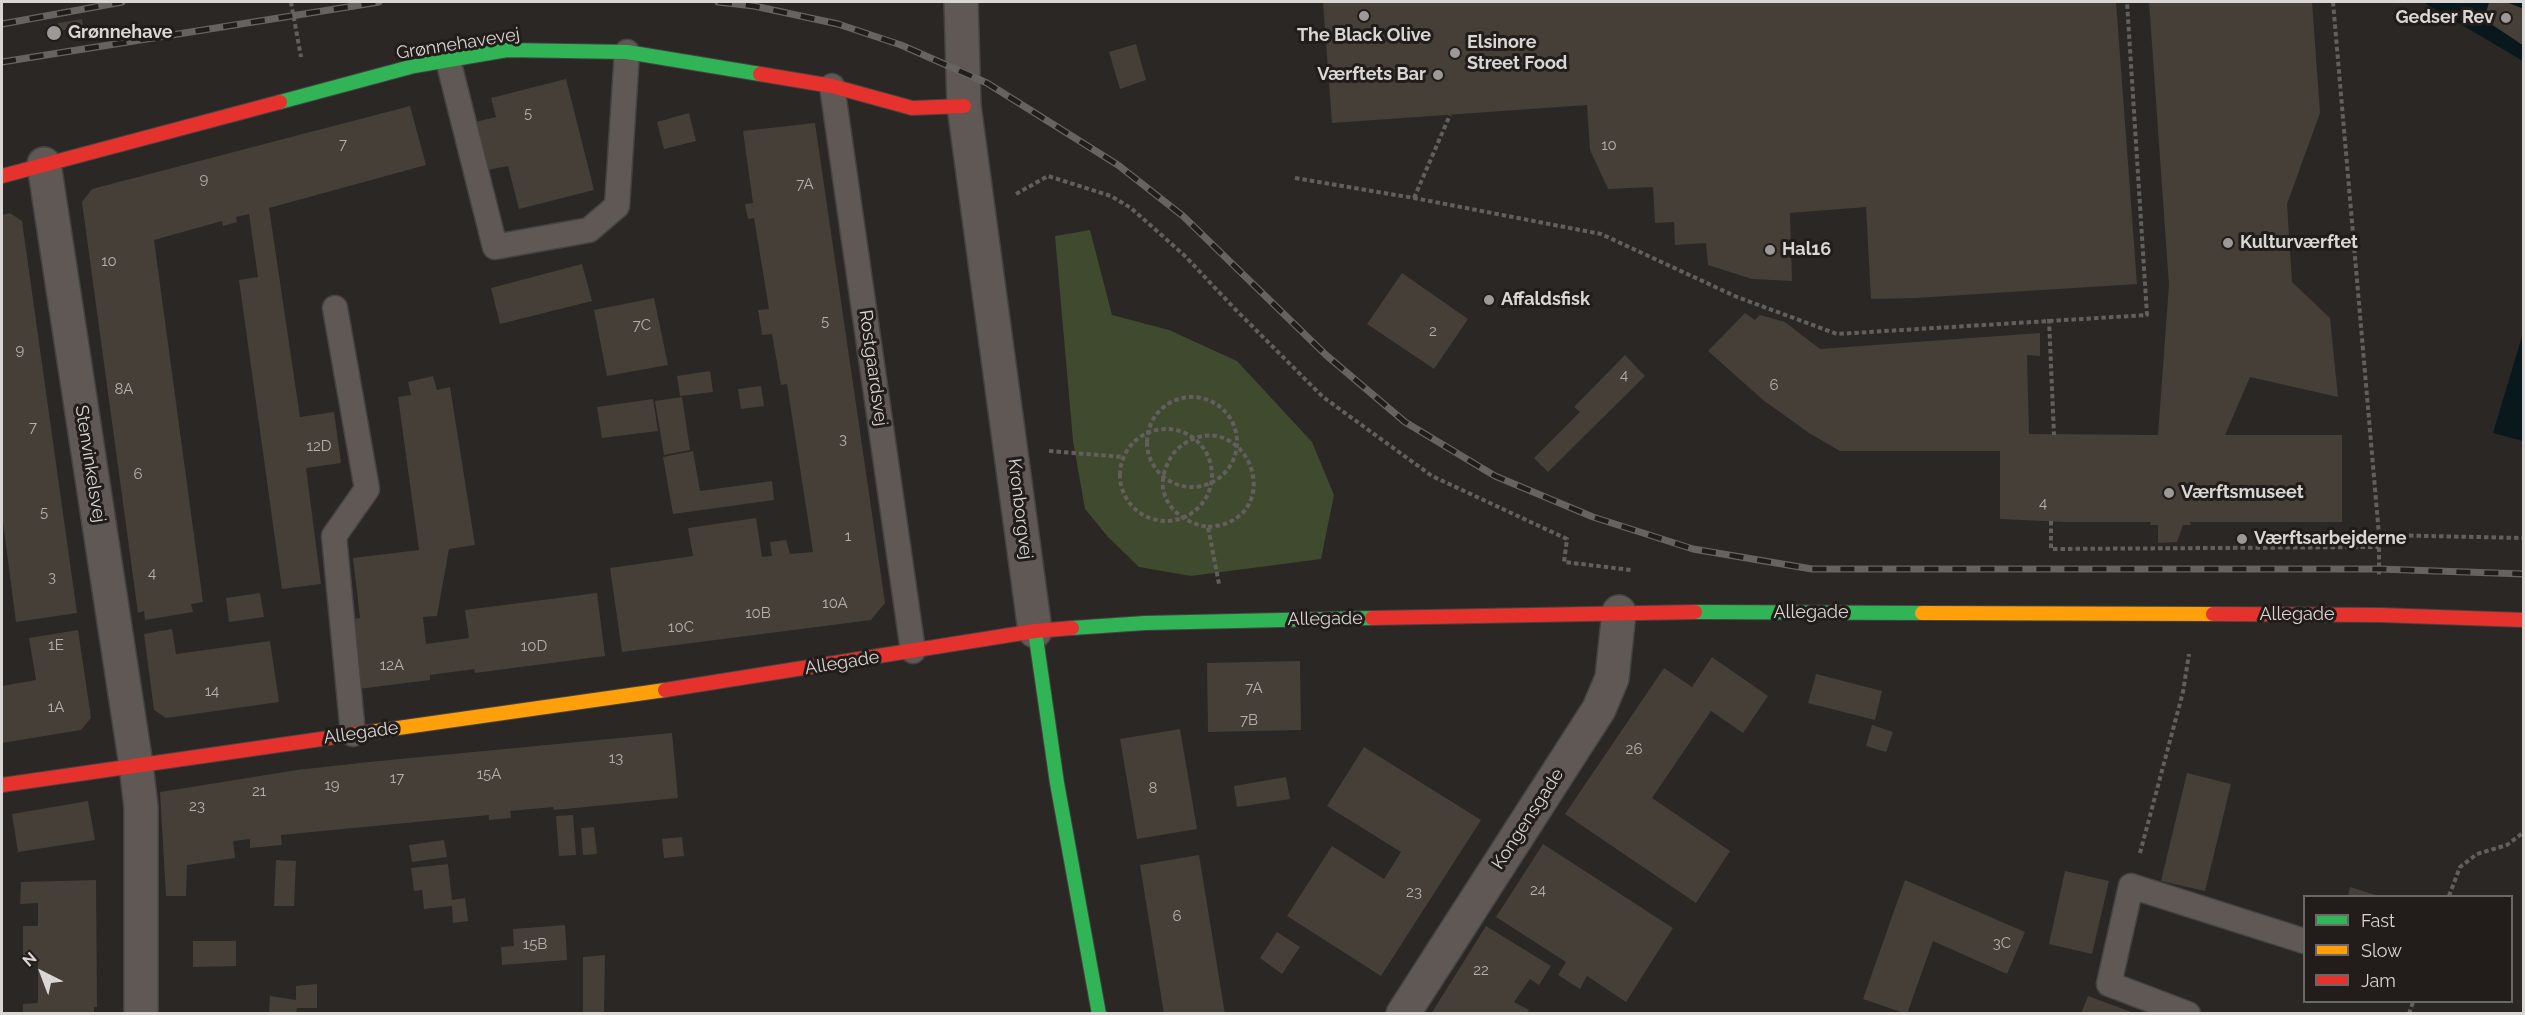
<!DOCTYPE html>
<meta charset="utf-8">
<style>
body{margin:0}
#map{position:relative;width:2525px;height:1015px;overflow:hidden;background:#2a2725;font-family:Raleway,sans-serif}
canvas{display:block}
.frame{position:absolute;inset:0;border:3px solid #d9d6d4;pointer-events:none}
.legend{position:absolute;left:2303px;top:895px;width:210px;height:108px;box-sizing:border-box;background:#221d1a;border:2px solid #6b6764;margin:0;padding:8px 10px;list-style:none;font-size:18px;color:#d9d6d4}
.legend li{display:flex;align-items:center;gap:12px;height:30px}
.legend b{width:30px;border:2px solid #6b6764}
.north{position:absolute;left:12px;top:943px;width:60px;height:60px;-webkit-text-stroke:4px #221d1a;paint-order:stroke;rotate:318deg;font-size:16px;font-weight:700;line-height:24px;text-align:center;color:#d9d6d4}
.north::after{content:'';display:block;margin:auto;width:21px;height:27px;background:#d9d6d4;clip-path:polygon(50% 0,100% 100%,50% 72%,0 100%)}
</style>
<div id="map">
<canvas width="2525" height="1015"></canvas>
<div class="frame"></div>
<ul class="legend">
<li><b style="height:8px;background:#30b455"></b>Fast</li>
<li><b style="height:8px;background:#ff9f0a"></b>Slow</li>
<li><b style="height:8px;background:#e5322d"></b>Jam</li>
</ul>
<div class="north">N</div>
</div>
<script>
const c = document.querySelector('canvas').getContext('2d');
c.lineJoin = 'round';
function fillPath(path, color) {
  c.fillStyle = color;
  c.fill(path, 'evenodd');
}
function stroke(path, color, width, dash) {
  c.strokeStyle = color;
  c.lineWidth = width;
  c.lineCap = dash ? 'butt' : 'round';
  c.setLineDash(dash || []);
  c.stroke(path);
}
function label(font, color, halo, rows, align = 'center') {
  c.font = font + ' Raleway,sans-serif';
  c.lineWidth = 6;
  c.setLineDash([]);
  c.textBaseline = 'middle';
  c.strokeStyle = halo;
  c.fillStyle = color;
  for (const [text, x, y, turn = 0] of rows) {
    c.save();
    c.translate(x, y);
    c.rotate((+turn || 0) * Math.PI / 180);
    c.textAlign = isNaN(turn) ? turn : align;
    if (halo) c.strokeText(text, 0, 0);
    c.fillText(text, 0, 0);
    c.restore();
  }
}
const green = new Path2D(`
 M1090,230L1112,315L1169,330L1237,361L1312,442L1334,495L1321,559L1191,576L1139,567L1108,537L1085,509L1073,441L1055,236Z`);
const water = new Path2D(`
 M2423,2H2523V61Z
 M2523,333V441L2493,433Z`);
const building = new Path2D(`
 M1323,2H2116L2137,284L1915,298L1871,299L1866,207L1790,213L1792,281L1752,279L1708,265L1706,243L1675,245L1674,222L1655,223L1653,187L1608,189L1590,150L1587,105L1332,123Z
 M2149,2H2312L2320,113L2287,204L2292,282L2330,318L2338,397L2250,377L2225,435H2342V522H2190L2191,525H2183L2177,542L2158,543V525H2150L2151,522H2065L2000,519V451H1840L1809,433L1763,400L1708,351L1745,313L1755,320L1760,315L1785,322L1820,349L2040,333V356L2027,355L2029,434L2158,435L2169,285Z
 M2492,2H2506L2524,9V46L2491,24L2486,12L2489,3Z
 M82,19L83,26L59,31L58,23Z
 M1136,44L1146,80L1120,89L1109,52Z
 M566,79L594,190L519,209L508,166L488,170L475,122L496,117L491,98Z
 M410,106L426,165L269,208L300,417L334,412L341,463L306,468L321,584L282,589L239,280L258,277L249,214L236,217L237,222L223,226L222,221L154,240L203,602L191,604L193,612L145,620L144,611L138,613L82,202L92,189Z
 M689,113L696,141L664,149L657,122Z
 M815,123L885,603L871,620L622,652L610,568L693,556L688,528L756,518L762,557L772,556L770,542L786,540L790,554L813,552L787,384L781,385L772,334L762,335L758,310L769,309L754,218L748,219L745,204L753,203L743,131Z
 M10,213L22,221L77,613L16,622L2,515V215Z
 M582,264L592,301L500,324L491,288Z
 M1402,273L1468,319L1434,369L1367,324Z
 M654,298L668,365L607,376L594,310Z
 M1625,355L1645,376L1548,472L1534,458L1580,412L1574,407Z
 M710,371L713,392L680,396L677,376Z
 M433,376L437,390L450,387L475,545L449,549L437,616L423,617L426,644L469,638L465,610L597,593L605,656L475,673L474,669L430,675V680L358,689L349,620L360,618L353,558L419,550L398,397L411,395L408,382Z
 M761,386L764,406L741,409L738,389Z
 M682,397L690,450L664,455L655,401Z
 M653,399L658,431L602,438L597,407Z
 M693,451L700,491L772,481L774,500L673,514L663,457Z
 M260,593L264,617L229,622L226,598Z
 M172,629L176,654L270,641L279,702L166,718L154,710L144,634Z
 M78,630L91,718L81,730L2,743V686L36,680L29,638Z
 M1712,657L1768,696L1743,733L1711,711L1652,798L1730,851L1696,903L1565,814L1664,668L1692,687Z
 M1300,661L1301,730L1208,732L1207,663Z
 M1816,674L1882,691L1875,720L1808,703Z
 M1872,725L1893,732L1886,752L1866,746Z
 M1180,729L1197,829L1137,839L1120,739Z
 M672,733L678,798L554,810L553,807L510,811L511,818L489,820V815L281,835L282,845L250,848V839L233,841L235,858L187,865L186,896H166L160,792L297,770L369,762Z
 M1364,747L1481,820L1381,976L1287,916L1332,846L1384,879L1401,852L1327,806Z
 M2187,773L2231,784L2205,891L2161,881Z
 M1286,777L1290,799L1237,807L1234,786Z
 M88,801L95,840L18,852L12,814Z
 M573,815L576,855L559,856L556,816Z
 M594,827L597,854L583,855L581,828Z
 M682,837L684,856L664,858L662,839Z
 M444,840L447,857L412,862L409,845Z
 M1543,844L1673,928L1626,1002L1587,976L1580,989L1558,975L1566,962L1496,917Z
 M1199,855L1225,1014H1164L1140,865Z
 M276,860L296,861L294,906H274Z
 M448,864L452,900L465,898L468,921L453,923L452,906L424,909L422,890L414,891L411,868Z
 M2065,871L2109,881L2092,954L2049,944Z
 M96,880L97,1007H94V1014H23V1004L38,1003V961L23,962V926H38V903L20,904L21,882Z
 M1905,880L2025,932L2007,974L1933,941L1907,1014L1863,999Z
 M2350,887L2379,896H2348Z
 M565,925L567,960L502,965L501,947L514,946L513,929Z
 M1486,926L1551,966L1539,985L1530,979L1514,1002L1529,1010L1527,1014H1431Z
 M1277,932L1300,947L1282,974L1260,958Z
 M193,941H236V966L193,967Z
 M605,955L604,1014H583V957Z
 M317,984V1008H297L296,1014H269L270,996L296,1000V986Z
 M2088,996L2134,1013V1014H2081Z`);
const path = new Path2D(`
 M291,2L301,57
 M2333,2L2379,535V575
 M1295,178L1414,198L1601,234L1737,297L1837,334L2147,315L2127,2
 M1016,194L1048,176L1111,196L1131,208L1185,256L1234,308L1323,397L1432,476L1567,539L1564,562L1631,570
 M1414,198L1450,115
 M2049,319L2054,435
 M1147 442a45 45 0 1 1 90 0a45 45 0 1 1-90 0Z
 M1120 475a46 46 0 1 1 92 0a46 46 0 1 1-92 0Z
 M1049,451L1124,457
 M2051,521V549L2379,547
 M1208,527C1214,526 1221,526 1227,523C1283,500 1242,411 1187,442C1175,449 1169,458 1165,470C1155,501 1181,523 1208,527L1219,584
 M2379,535L2524,538
 M2140,853L2183,692L2189,654
 M2449,896L2460,867L2477,854L2507,845L2524,832
 M2409,1014L2413,1002`);
const lane = new Path2D(`
 M448,60L495,247L589,230L617,206L627,52
 M832,86L913,651
 M335,308L367,489L334,536L353,734
 M2188,1014L2109,984L2131,886L2304,941`);
const street = new Path2D(`
 M961,2L964,106L1035,631
 M44,164L136,765L141,807V1014
 M1403,1014L1599,709L1612,678L1619,612`);
const fast = new Path2D(`
 M280,102L414,66L507,50L627,52L760,74
 M1695,612L1922,613
 M1072,628L1145,623L1372,618
 M1035,631L1057,783L1099,1014`);
const slow = new Path2D(`
 M1922,613L2213,614
 M370,732L665,690`);
const jam = new Path2D(`
 M760,74L832,86L912,108L964,106
 M2,176L280,102
 M2213,614L2380,615L2524,620
 M1372,618L1695,612
 M665,690L1035,631L1072,628
 M2,785L370,732`);
const rail = new Path2D(`
 M718,2L754,6L838,24L901,45L987,83L1118,165L1183,216L1326,355L1405,422L1495,476L1593,517L1693,549L1812,569H2379L2524,574
 M2,24L122,2
 M2,62L379,2`);
const markers = [
 [1364,16,6,"#9c9997"],
 [2506,18,6,"#9c9997"],
 [54,33,8,"#9c9997"],
 [1455,53,6,"#9c9997"],
 [1438,75,6,"#9c9997"],
 [2228,243,6,"#9c9997"],
 [1770,250,6,"#9c9997"],
 [1489,300,6,"#9c9997"],
 [2169,493,6,"#9c9997"],
 [2242,539,6,"#9c9997"]
];
const numberNames = [
 ["5",528,113],
 ["7",343,144],
 ["10",1609,145],
 ["9",204,179],
 ["7A",805,184],
 ["10",109,261],
 ["5",825,321],
 ["7C",642,325],
 ["2",1433,331],
 ["9",20,350],
 ["4",1624,375],
 ["6",1774,385],
 ["8A",124,389],
 ["7",33,427],
 ["3",843,439],
 ["12D",319,446],
 ["6",138,474],
 ["4",2043,503],
 ["5",44,512],
 ["1",848,536],
 ["4",152,573],
 ["3",52,577],
 ["10A",835,603],
 ["10B",758,613],
 ["10C",681,627],
 ["1E",56,645],
 ["10D",534,646],
 ["12A",392,665],
 ["7A",1254,688],
 ["14",212,691],
 ["1A",56,707],
 ["7B",1249,720],
 ["26",1634,749],
 ["13",616,758],
 ["15A",489,774],
 ["17",397,778],
 ["19",332,785],
 ["8",1153,788],
 ["21",259,791],
 ["23",197,806],
 ["24",1538,890],
 ["23",1414,892],
 ["6",1177,916],
 ["3C",2002,943],
 ["15B",535,944],
 ["22",1481,970]
];
const poiNames = [
 ["Gedser Rev",2494,18,"right"],
 ["Grønnehave",68,33],
 ["The Black Olive",1364,36,"center"],
 ["Elsinore",1467,43],
 ["Street Food",1467,64],
 ["Værftets Bar",1426,75,"right"],
 ["Kulturværftet",2240,243],
 ["Hal16",1782,250],
 ["Affaldsfisk",1501,300],
 ["Værftsmuseet",2181,493],
 ["Værftsarbejderne",2254,539]
];
const streetNames = [
 ["Grønnehavevej",458,44,-9],
 ["Rostgaardsvej",873,368,82],
 ["Stenvinkelsvej",90,464,81],
 ["Kronborgvej",1020,509,83],
 ["Allegade",1811,613],
 ["Allegade",2297,615],
 ["Allegade",1325,619,-1],
 ["Allegade",842,663,-9],
 ["Allegade",361,733,-8],
 ["Kongensgade",1528,819,-57]
];
fillPath(green, '#3f4a2f');
fillPath(water, '#08181d');
fillPath(building, '#453f37');
stroke(lane, '#454342', 27);
stroke(street, '#454342', 36);
stroke(fast, '#454342', 16);
stroke(slow, '#454342', 16);
stroke(jam, '#454342', 16);
stroke(path, '#635f5c', 4, [4.5, 3]);
stroke(lane, '#605855', 24);
stroke(street, '#605855', 33);
stroke(fast, '#30b455', 14);
stroke(slow, '#ff9f0a', 14);
stroke(jam, '#e5322d', 14);
stroke(rail, '#676361', 7);
stroke(rail, '#221d1a', 4.5, [14]);
for (const [x, y, r, color] of markers) {
  const dot = new Path2D();
  dot.arc(x, y, r, 0, 2 * Math.PI);
  c.fillStyle = color;
  c.fill(dot);
  stroke(dot, '#221d1a', 2);
}
label('15px', '#b4b0ad', null, numberNames);
label('bold 18px', '#d9d6d4', '#221d1a', poiNames, 'left');
label('18px', '#d9d6d4', '#221d1a', streetNames);
</script>
